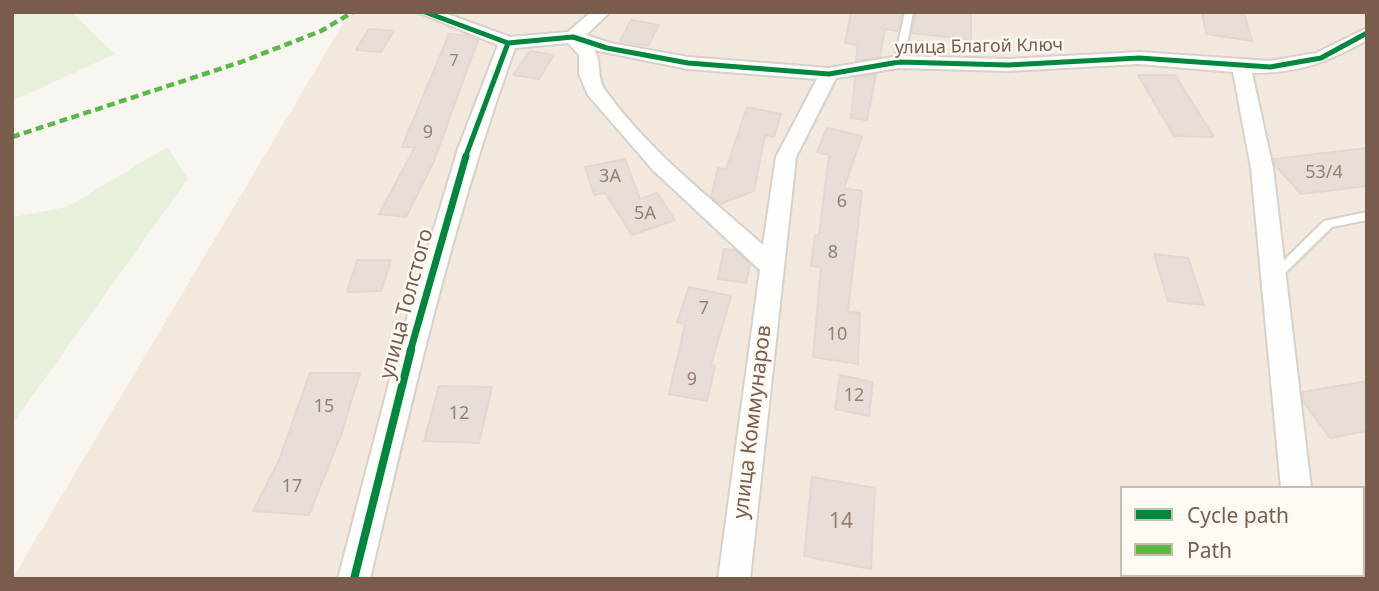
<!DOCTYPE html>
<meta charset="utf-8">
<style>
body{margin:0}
#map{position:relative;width:1379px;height:591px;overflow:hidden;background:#f9f5f0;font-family:"Noto Sans",sans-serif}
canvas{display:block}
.frame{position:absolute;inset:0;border:14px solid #7a5c4d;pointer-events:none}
.legend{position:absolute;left:1120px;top:486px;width:245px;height:91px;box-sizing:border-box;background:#fffaf3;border:2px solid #cabbb1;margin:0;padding:9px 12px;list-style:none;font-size:21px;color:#7a5c4d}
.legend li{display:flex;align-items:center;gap:14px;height:35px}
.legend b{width:35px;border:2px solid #cabbb1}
</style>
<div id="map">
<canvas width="1379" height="591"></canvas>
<div class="frame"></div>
<ul class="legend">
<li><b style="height:9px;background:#00873e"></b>Cycle path</li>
<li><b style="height:9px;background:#58b947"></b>Path</li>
</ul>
</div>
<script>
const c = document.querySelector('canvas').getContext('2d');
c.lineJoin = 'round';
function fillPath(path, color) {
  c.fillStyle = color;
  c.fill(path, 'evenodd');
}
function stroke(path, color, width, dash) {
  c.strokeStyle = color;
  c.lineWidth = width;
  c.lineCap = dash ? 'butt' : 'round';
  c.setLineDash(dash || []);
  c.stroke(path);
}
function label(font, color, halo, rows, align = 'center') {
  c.font = font + ' "Noto Sans",sans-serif';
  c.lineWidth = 5;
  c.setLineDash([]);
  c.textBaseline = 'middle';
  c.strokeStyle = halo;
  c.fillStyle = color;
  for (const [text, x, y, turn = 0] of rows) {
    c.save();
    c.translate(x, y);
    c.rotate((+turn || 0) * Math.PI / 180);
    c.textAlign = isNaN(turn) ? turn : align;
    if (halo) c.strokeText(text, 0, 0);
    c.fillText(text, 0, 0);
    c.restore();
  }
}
const residential = new Path2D(`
 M350,12H1367V579H12ZM1122,488H1363V575H1122Z`);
const green = new Path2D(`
 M12,12H71L115,54L12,101Z
 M167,147L188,179L12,424V217L67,207Z`);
const building = new Path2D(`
 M851,12H902L898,31L885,29L880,57L856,61L858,45L845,43Z
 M916,12H971V40L912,33Z
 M1202,12H1244L1252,41L1206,34Z
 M631,20L659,25L648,46L620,41Z
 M369,29L394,31L381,52L356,50Z
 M449,34L466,35L478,40L434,161L406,217L379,214L415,147H402Z
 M530,51L554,55L539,79L513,75Z
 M876,74L867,120L851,118L855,78Z
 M1138,75H1175L1214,137L1174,136Z
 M747,107L781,114L774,137L765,135L754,191L720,204L711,197L718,168L726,169Z
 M827,128L862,136L844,188L862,191L848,311L860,313L858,364L813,357L821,267L811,266L815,235H819L829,155L817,152Z
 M1367,148V186L1301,194L1275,165L1274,159Z
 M625,159L640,199L657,193L675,220L632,235L605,193L594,195L585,167Z
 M724,249L735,250L750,264L746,283L718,279Z
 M1154,254L1188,258L1204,305L1168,301Z
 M357,260H391L381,291L347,292Z
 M689,287L731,296L711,365L715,366L707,401L669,394L685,324L677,322Z
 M310,373H360L341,435L309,515L253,511L279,460Z
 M840,375L873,382L869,416L835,409Z
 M1367,381V431L1330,438L1304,403L1302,392Z
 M439,386L492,387L479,443L424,441Z
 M812,477L875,488L871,569L804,556Z`);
const lane = new Path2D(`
 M905,12H913L904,62L899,65L894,62Z
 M1367,212V220L1332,227L1278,280H1270L1268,277L1270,274L1324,221Z
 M1367,506V520L1363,521V507Z`);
const street = new Path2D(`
 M417,12H442L510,37L568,32L591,12H610L586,35L610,43L688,57L829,68L899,56L1008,59L1139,52L1270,61L1316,53L1367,28V40C1326,63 1299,73 1252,73L1273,168L1311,488H1281L1251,168L1233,72L1139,64L1008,71L899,68L836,78L796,157L750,579H718L760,270L653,170L588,95L579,74V55L568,43L515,48C452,222 412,399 370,579H338L400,341L458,149L498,45ZM594,50L688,69L817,79L776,157L763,245C709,197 648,150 605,90C596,78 602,61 594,50Z
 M1287,575H1319V579H1287Z`);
const quiet = new Path2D(`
 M12,137L241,62L321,31L353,12`);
const cyclewayFar2 = new Path2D(`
 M425,12L508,43L573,37L607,48L688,63L829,74L899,62L1008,65L1139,58L1270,67L1321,58L1367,33
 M465,158L508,43`);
const cyclewayFar1 = new Path2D(`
 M410,352L466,156`);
const cycleway = new Path2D(`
 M354,579L411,350`);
const farNumbernames = [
 ["7",454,61]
];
const farStreetnames = [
 ["улица Благой Ключ",979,47,-1]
];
const numberNames = [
 ["9",428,133],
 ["53/4",1324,173],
 ["3А",610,177],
 ["6",842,202],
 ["5А",645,214],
 ["8",833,253],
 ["7",704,309],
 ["10",837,335],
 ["9",692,380],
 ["12",854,396],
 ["15",324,407],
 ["12",459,414],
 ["17",292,487]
];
const streetNames = [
 ["улица Толстого",407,304,-75],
 ["улица Коммунаров",753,422,-83]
];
const nearNumbernames = [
 ["14",841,522]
];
fillPath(residential, '#f2e8de');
fillPath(green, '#e7f0db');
fillPath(building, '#e6ded7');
stroke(building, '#e2d8d2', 2);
stroke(lane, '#d7d1cb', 4);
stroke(street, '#d7d1cb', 4);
fillPath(lane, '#fefefd');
fillPath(street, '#fefefd');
stroke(quiet, '#58b947', 4.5, [8, 4.5]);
stroke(cyclewayFar2, '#00873e', 5);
stroke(cyclewayFar1, '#00873e', 7);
stroke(cycleway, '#00873e', 8);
label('16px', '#977e72', null, farNumbernames);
label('18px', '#7a5c4d', '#fffaf3', farStreetnames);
label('18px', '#977e72', null, numberNames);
label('21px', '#7a5c4d', '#fffaf3', streetNames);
label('21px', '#977e72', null, nearNumbernames);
</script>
